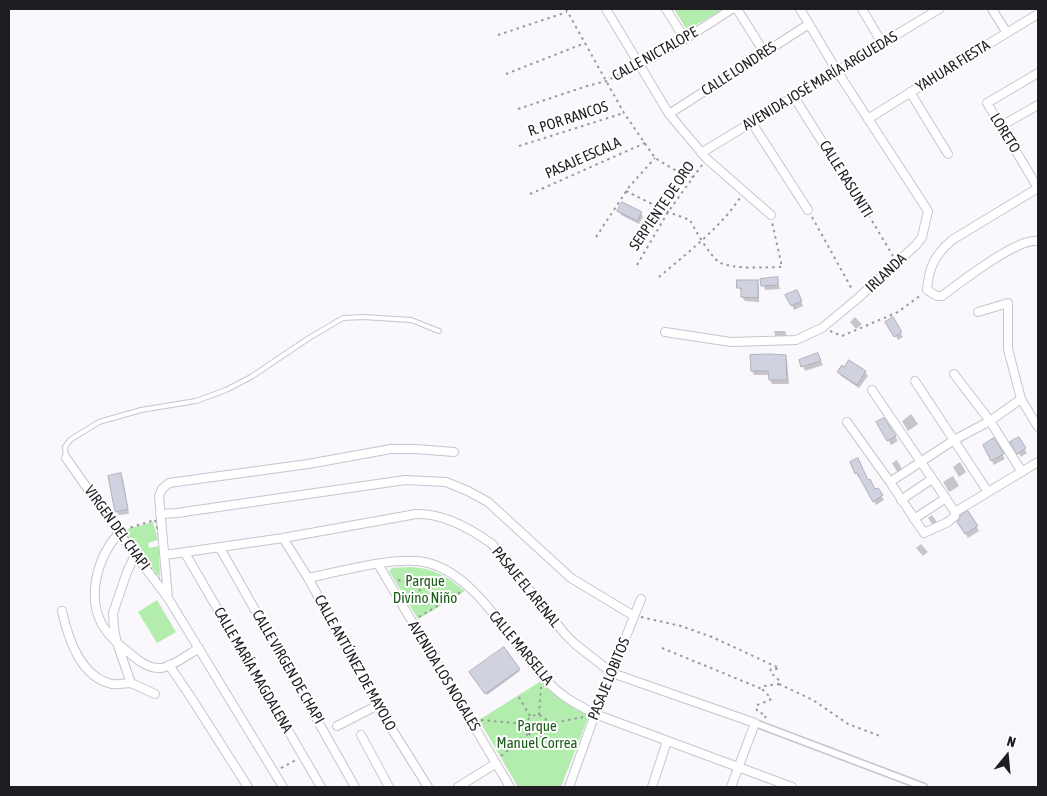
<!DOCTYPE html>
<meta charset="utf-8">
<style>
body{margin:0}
#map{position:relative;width:1047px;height:796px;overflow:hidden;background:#faf7fd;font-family:"Asap Condensed",sans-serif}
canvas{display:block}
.frame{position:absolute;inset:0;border:10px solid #1f1d22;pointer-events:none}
.north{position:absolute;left:982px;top:731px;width:50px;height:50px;-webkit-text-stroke:4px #fff;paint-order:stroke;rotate:17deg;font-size:14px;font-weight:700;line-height:20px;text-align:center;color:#1f1d22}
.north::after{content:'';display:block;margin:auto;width:18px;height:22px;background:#1f1d22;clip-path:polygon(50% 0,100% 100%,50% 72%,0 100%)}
</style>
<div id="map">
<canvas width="1047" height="796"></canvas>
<div class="frame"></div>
<div class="north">N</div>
</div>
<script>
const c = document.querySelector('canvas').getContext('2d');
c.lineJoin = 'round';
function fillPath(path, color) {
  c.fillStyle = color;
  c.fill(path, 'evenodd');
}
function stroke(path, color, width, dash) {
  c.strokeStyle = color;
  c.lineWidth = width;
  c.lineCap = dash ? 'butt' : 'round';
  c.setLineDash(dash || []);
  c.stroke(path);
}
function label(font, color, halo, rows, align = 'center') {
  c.font = font + ' "Asap Condensed",sans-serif';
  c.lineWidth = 4;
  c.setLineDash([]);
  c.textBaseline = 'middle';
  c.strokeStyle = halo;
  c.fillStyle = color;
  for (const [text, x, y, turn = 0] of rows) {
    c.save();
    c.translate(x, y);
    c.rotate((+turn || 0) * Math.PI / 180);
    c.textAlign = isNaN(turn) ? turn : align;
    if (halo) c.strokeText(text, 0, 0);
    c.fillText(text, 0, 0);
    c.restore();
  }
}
const green = new Path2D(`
 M674,9H724L687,30Z
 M153,522L158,540L148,543L149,548L159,546L160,578L124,530Z
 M409,567C434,568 446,576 465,591L418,619L389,571L392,568Z
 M157,600L176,632L157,643L138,612Z
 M541,681C556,696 569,708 589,715L561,787H518L479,720Z`);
const shadow = new Path2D(`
 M619,211L641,213L643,217L639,224L621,215Z
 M777,279L780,289L765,290L762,280Z
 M757,281L759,286V302L745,301L742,297V292L738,287Z
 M799,296L803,306L794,310L792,305Z
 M855,317L862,324L856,329L850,322Z
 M892,319L903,337L898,340L887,322Z
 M774,331H785L788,339H776Z
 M818,355L823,365L805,371L801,360Z
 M785,356L787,360L789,384H772L770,380V375H754L752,371Z
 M844,369L865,372L868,376L859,388L841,376L839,372Z
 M911,414L918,424L908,431L902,421Z
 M884,419L898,441L891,445L878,423Z
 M1018,438L1027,453L1021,457L1012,443Z
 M993,440L1005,459L994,465L984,445Z
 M858,460L868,481L875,491L878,489L884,500L876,505L860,476L858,477L856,473Z
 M897,460L904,472L899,475L892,463Z
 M960,462L966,472L959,477L953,467Z
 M120,475L123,479L129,514L119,515L116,511Z
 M953,476L959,486L949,492L943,482Z
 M968,512L979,531L968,538L958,522Z
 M932,515L939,525L934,527L928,518Z
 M921,544L928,552L923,556L916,548Z
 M504,649L520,671L487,695L471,673Z`);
const building = new Path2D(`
 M622,202L642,212L637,221L617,211Z
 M778,277V285L761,286L760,279Z
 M737,280H758V298L741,297V288H737Z
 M797,290L802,301L791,306L785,295Z
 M893,317L902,332L894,337L885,322Z
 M818,353L821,361L801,367L799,360Z
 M770,354L786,355L787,380H769L768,371H751L750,355Z
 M849,360L866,371L857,385L837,372L842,365L844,367Z
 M884,418L896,436L887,441L876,422Z
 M1019,437L1026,448L1017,454L1010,442Z
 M994,438L1004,454L991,461L983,445Z
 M858,458L868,480L870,479L875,489L878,488L883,495L873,502L857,473L855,474L850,462Z
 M121,473L128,509L115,512L108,476Z
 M968,511L978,526L965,534L957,522L961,515Z
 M504,647L520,669L485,694L469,672Z`);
const path = new Path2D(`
 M566,9L624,113L655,158L673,169L693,177
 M498,35L567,12
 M506,74L585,43
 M518,109L587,86L607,81L632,67
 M519,146L624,113
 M626,191L668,212L690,220C695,230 710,256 719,262C732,270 767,267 782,267L772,222
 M530,194L645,143
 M862,204L893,256
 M812,217L853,291
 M596,237L629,187L655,158
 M637,265L668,212L702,165
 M659,277C687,253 719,229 740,198
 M830,331L842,336L898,312L921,295
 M155,520L161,542L163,580L160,581L122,530Z
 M398,580L416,585
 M426,582L437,594L427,600L416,585Z
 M437,594L451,597
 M419,617L461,592
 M641,617L681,626L712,637L779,668L778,669H771L770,672L780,681L779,684L764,686L762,689L771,698L770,700L757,705L756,708L758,712L766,715L765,718
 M662,648L762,689
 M779,684L813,700L848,724L880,736
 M519,697L530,716
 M526 726a11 11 0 1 1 22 0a11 11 0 1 1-22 0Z
 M539,715L541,687
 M481,720L526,724
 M549,724L583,717
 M501,756L528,734
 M281,768L296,760`);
const service = new Path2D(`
 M66,457L65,447L70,440L99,422L141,410L196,401L226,390L251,377L309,338L343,318L363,317L411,320L439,331`);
const pedestrian = new Path2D(`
 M755,723L924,787`);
const minor = new Path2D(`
 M606,9L669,114L707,159L771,215
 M666,9L685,39
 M737,9L764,52
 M862,9L882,43
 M992,9L1007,33
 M639,64L685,39L732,9
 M1038,73L987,103L1038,188
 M910,92L948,154
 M794,97L857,197
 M669,114L809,24
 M868,119L962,60L1038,14
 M752,123L808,210
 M1001,126L1038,105
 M701,153L939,9
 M1038,188L952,240C934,256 929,267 927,290L937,296H942C961,282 1017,238 1038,241
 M978,312L1008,303V349L1021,399L1038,427
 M665,332L731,342L796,340L822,328L857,299L916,245L922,237L928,211L837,71L800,9
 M954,374L990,421L1022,472
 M915,381L988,492
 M872,390L955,512
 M847,422L890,482L924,533L948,522L955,516V512L1038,462
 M66,458L119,533L168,598L283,787
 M890,482L954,440L990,421L1021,399
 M901,500L932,479
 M160,514L177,513L405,480L446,482L468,491L488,502L571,578L634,616
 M914,519L946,498
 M119,533C97,557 85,600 105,629C111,638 119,645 127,651C136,659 148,669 161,668C172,667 189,654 199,648
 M283,538L308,578L385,718L428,787
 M220,548L355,787
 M136,553L127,572L113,613L114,629L117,643L131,683L155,694
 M185,553L321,787
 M165,555L283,538L416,514C443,513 470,528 492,544L565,634L575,644L612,673L755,723L731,787
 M378,564L510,787
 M308,578C339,572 394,556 424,562C477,572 513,647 548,682C562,697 578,705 595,714L792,787
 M168,598L159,496L162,489L169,483L308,464L391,449H416L454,452
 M62,611C68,638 80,677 112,684C118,685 126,683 131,683
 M169,665L192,699L248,787
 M337,726L378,705
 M361,735L389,787
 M458,787L495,764
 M569,787L595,714L641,599
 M652,787L667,741`);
const streetNames = [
 ["CALLE NICTALOPE",655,54,-29],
 ["YAHUAR FIESTA",953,66,-32],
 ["CALLE LONDRES",739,69,-33],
 ["AVENIDA JOSÉ MARÍA ARGUEDAS",820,81,-31],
 ["R. POR RANCOS",568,119,-18],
 ["LORETO",1005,133,58],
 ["PASAJE ESCALA",583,158,-24],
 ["CALLE RASUNITI",846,179,58],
 ["SERPIENTE DE ORO",662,206,-56],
 ["IRLANDA",886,273,-43],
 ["VIRGEN DEL CHAPI",117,528,54],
 ["PASAJE EL ARENAL",526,587,51],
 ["CALLE MARSELLA",521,648,50],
 ["CALLE ANTÚNEZ DE MAYOLO",355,663,61],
 ["CALLE VIRGEN DE CHAPI",288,667,60],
 ["CALLE MARÍA MAGDALENA",253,670,60],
 ["AVENIDA LOS NOGALES",444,676,59],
 ["PASAJE LOBITOS",609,679,-68]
];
const parkNames = [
 ["Parque",425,581],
 ["Divino Niño",425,598],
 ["Parque",537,726],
 ["Manuel Correa",537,743]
];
fillPath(green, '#b2edae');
fillPath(shadow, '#0003');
fillPath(building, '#d1d2e0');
stroke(building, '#aeafbd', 1);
stroke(service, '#c9c4d1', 6);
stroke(pedestrian, '#c9c4d1', 9);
stroke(minor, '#c9c4d1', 10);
stroke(path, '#9b989e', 2, [2.5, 4]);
stroke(service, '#fff', 4);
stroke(pedestrian, '#fff', 6);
stroke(minor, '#fff', 8);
label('15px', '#1f1d22', '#fff', streetNames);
label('15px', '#195d19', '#fff', parkNames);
</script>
